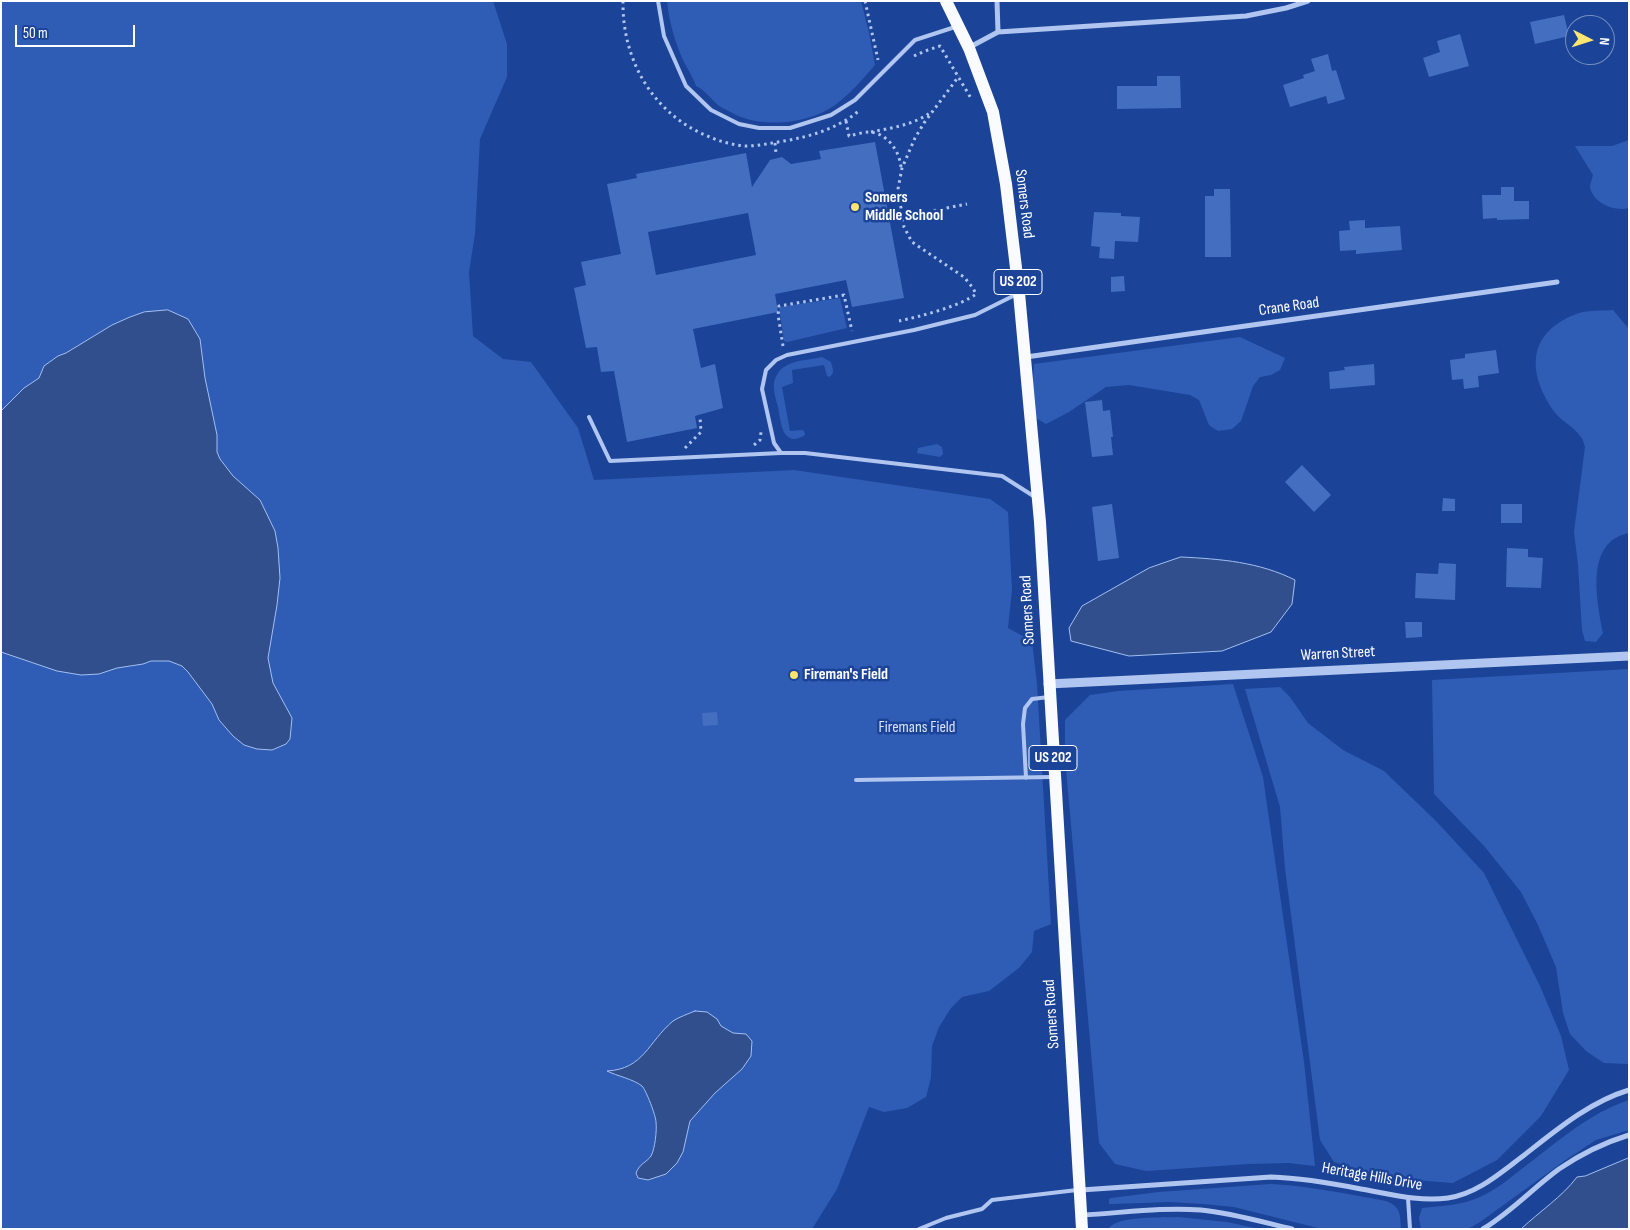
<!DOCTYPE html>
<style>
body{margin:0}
#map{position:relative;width:1630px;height:1230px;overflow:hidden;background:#1b4498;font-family:"Sofia Sans Condensed",sans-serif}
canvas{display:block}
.frame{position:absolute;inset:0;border:2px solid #fff;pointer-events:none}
.north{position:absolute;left:1565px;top:15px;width:50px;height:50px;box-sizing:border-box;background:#1b4498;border:1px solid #768fc1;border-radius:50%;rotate:95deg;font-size:14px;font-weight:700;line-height:20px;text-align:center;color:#fff}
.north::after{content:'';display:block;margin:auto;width:18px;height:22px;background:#ffe56f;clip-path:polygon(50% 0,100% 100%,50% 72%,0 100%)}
.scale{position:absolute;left:15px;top:25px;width:120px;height:22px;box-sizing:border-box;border:2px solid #fff;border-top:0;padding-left:6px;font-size:15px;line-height:18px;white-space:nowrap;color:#fff;-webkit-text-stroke:4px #1b4498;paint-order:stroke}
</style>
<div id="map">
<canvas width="1630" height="1230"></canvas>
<div class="frame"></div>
<div class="north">N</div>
<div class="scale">50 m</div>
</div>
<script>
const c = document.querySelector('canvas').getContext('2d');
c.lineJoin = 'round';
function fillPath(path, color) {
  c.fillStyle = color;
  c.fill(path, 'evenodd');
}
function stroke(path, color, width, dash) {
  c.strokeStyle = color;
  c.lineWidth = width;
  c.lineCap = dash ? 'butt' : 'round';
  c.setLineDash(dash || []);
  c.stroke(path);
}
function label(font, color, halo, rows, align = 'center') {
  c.font = font + ' "Sofia Sans Condensed",sans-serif';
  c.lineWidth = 5;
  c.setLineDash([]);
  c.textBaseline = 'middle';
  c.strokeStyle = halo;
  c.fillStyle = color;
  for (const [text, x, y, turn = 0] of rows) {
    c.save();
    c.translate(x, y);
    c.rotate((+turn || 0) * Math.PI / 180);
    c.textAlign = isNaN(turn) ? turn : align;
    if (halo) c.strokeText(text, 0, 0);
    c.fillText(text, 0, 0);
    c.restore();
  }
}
const green = new Path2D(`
 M1,1H493L507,44V77L480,139L475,234L469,272L473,336L503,359L531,362L578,428L594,480L794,470L990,499L1008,512L1012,590L1008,628L1032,641L1037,684L1051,924L1034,931L1032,952L1019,968L989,991L962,997L951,1008L939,1027L932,1046L931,1077L926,1097L907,1108L884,1112L869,1107L837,1189L812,1229H1Z
 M667,1H861L869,33L875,65C863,79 850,94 835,105C809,124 765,128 736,115C731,112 724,109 719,106C711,99 705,90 696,86C693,77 688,70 684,62C675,43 669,21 667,1Z
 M1629,140V208C1614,212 1593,203 1590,187C1590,184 1592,179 1593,175L1575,146H1612Z
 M840,298L847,328L787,342L784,341L779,307Z
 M1613,310L1629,329V533C1584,542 1597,601 1603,633L1596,642L1585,641L1582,630L1578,565L1574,532L1585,447C1584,444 1583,439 1581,437C1574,426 1560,421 1553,410C1526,370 1528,331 1579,313C1589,310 1602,311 1613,310Z
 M1240,337L1285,358L1280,370L1271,375L1260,377L1253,386L1241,421L1232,429L1218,431L1209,425L1199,400L1190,395L1129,385L1106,387L1069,412L1046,424L1036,418L1032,397L1034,364Z
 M822,357L831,362C832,368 836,373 829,377L827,376L824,365L792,370L793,383L782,387L790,431L802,430L804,431L805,435C782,449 781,422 778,407C776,399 773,391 774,383C775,377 779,370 784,367C793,360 810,360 822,357Z
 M937,444L942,447L943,454L940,457L917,453L918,448Z
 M1629,669V1064L1604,1063L1586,1051L1570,1034L1563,1013L1556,967L1538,925L1521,892L1485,847L1434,794L1432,680Z
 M1233,684L1263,777L1304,1062L1315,1166L1289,1163L1249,1164L1146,1171L1115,1164L1099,1143L1065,757V720L1090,695L1118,691Z
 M1280,687L1290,697L1308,723L1343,750L1384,771L1436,821L1484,873L1540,986L1561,1036L1569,1070L1541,1116L1497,1160L1453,1183L1388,1178L1334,1162L1320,1140L1285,868L1280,807L1245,689Z
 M1629,1100V1130L1596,1140L1567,1159L1480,1222L1468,1229H1421L1419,1218L1422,1208C1441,1206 1464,1205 1482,1196C1497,1189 1510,1178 1523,1168C1556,1143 1589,1113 1629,1100Z
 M1271,1184C1310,1186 1347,1194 1386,1201C1401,1207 1400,1214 1401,1229H1322L1234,1207L1203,1204L1170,1202L1112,1204H1109V1199L1111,1198L1159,1192Z
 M1178,1217L1227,1222L1259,1229H1108C1118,1215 1162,1218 1178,1217Z`);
const water = new Path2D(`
 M168,310L188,319L200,339L205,378L217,435V452L220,459L233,476L260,500L275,531L278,548L280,578L277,605L268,658L273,683L292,718L290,739L286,744L272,750L257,749L244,745L233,736L219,720L212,704L188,672L182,666L169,661H151L143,664L117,668L99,674L81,675L57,671L1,652V411L24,388L39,378L44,366L58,356L66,353L112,325L130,317L144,312Z
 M1181,557C1221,559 1259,562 1295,580L1292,604L1271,632L1222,651L1129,656L1071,641L1069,628L1082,606L1149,568Z
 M695,1011L707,1012L717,1019L721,1026L733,1033L746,1034L752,1041L751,1056L742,1069L715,1093L690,1121L683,1152L677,1163L666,1174L648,1180L638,1178L636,1173C640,1163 646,1163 651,1156C655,1149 657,1130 656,1122C656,1116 646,1090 642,1086C633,1079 617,1076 607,1071C644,1069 648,1042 673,1021C679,1017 688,1014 695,1011Z
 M1629,1158V1229H1521C1540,1211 1562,1197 1577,1177L1585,1176Z`);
const building = new Path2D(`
 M1564,15L1569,36L1535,44L1530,22Z
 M1460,34L1469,66L1429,77L1423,58L1440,52L1437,41Z
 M1328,54L1332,71L1336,70L1345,99L1328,104L1326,96L1290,107L1283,85L1304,78L1303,75L1315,71L1311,59Z
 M1157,76H1180L1181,108L1117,109V86H1157Z
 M875,142L904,298L852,307L846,280L775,294L778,312L693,329L701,368L715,364L723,408L695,416L697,428L627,442L614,371L601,372L597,347L586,348L574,288L586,285L581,262L621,254L607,184L637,178L636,174L746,153L752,187L770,160L782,157L791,164L821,159L819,151ZM748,213L756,255L656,275L648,232Z
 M1501,187H1514V201H1529V219L1497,220V218L1483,219L1482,195H1501Z
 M1214,189H1230L1231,257H1205V196H1214Z
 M1094,212L1121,213V216L1140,217L1138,242L1115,241L1114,259L1099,258L1100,247L1091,246Z
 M1365,220V228L1400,226L1402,250L1356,254V250L1340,251L1339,231L1350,230L1349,221Z
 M1124,276L1125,291L1111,292V277Z
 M1496,350L1499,373L1478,376L1479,387L1464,389L1463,379L1452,380L1450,360L1465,358V354Z
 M1374,364L1375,385L1330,389L1329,372L1345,370L1344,367Z
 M1102,400L1103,411L1110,410L1113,437H1111L1113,455L1092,457L1085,402Z
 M1302,465L1331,495L1314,512L1285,482Z
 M1443,498L1455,499V511H1442Z
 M1112,504L1119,558L1098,561L1092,507Z
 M1501,504H1522V523H1501Z
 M1507,548L1528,549V557L1543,558L1541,588L1506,587Z
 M1439,563L1456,564L1455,600L1415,598L1416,573L1438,574Z
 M1405,622H1422V637L1406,638Z
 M717,712L718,725L703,726L702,713Z`);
const path = new Path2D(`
 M623,1C622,59 652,112 705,135C718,141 732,145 746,146C759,146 771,143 784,141C812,136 837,129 860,110
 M865,1L878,60
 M914,56L925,51L940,46L972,100
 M846,121L849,136C855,135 862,132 869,132C887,133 900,151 901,168
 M871,132C891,128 914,125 931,112
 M775,143L776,154
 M902,217L967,204
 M899,321C918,317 961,306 976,294L973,288L964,277L912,242L904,227L898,189L902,168L915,138L924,123L959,76
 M783,346L778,315L779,306L844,295L852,331
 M754,445L760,440L761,432
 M685,448L701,432L700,417`);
const service = new Path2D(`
 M658,1L664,36L686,86L711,110L739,124L759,128H790L831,115L855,100L915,40L955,27
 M1017,294L975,315L914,330L787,355L776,360L766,370L762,389L774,443L781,453H805L1002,476L1035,497
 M589,417L610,461L781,453
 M1026,778L1023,724L1025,708L1032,699L1049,697
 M856,780L1052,777
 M1408,1198L1410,1229
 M919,1229L946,1218L982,1209L992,1200L1077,1190`);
const minor = new Path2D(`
 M997,1L998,32
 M970,47L998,32L1246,16L1286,8L1308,1
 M1026,357L1557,282
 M1081,1190L1271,1177C1303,1178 1331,1183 1361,1189C1390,1194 1419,1202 1448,1198C1477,1194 1500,1173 1523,1156C1555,1131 1589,1102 1629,1090
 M1082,1215C1122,1213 1161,1207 1201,1210C1232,1213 1262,1222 1292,1229
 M1483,1229C1511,1212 1533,1188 1559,1169C1581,1154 1603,1143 1629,1135`);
const tertiary = new Path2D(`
 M1048,684L1629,656`);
const primary = new Path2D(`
 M946,1L969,48L993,112L1006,184L1019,293L1040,522L1082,1229`);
const markers = [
 [855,207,5,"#ffe56f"],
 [794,675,5,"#ffe56f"]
];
const shields = [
 [1018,282,48],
 [1053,758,48]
];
const shieldNames = [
 ["US 202",1018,282],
 ["US 202",1053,758]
];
const poiNames = [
 ["Somers",865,198],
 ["Middle School",865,216],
 ["Fireman's Field",804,675]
];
const streetNames = [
 ["Somers Road",1024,204,83],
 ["Crane Road",1289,307,-8],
 ["Somers Road",1028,610,-93],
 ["Warren Street",1338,654,-3],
 ["Somers Road",1052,1014,-94],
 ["Heritage Hills Drive",1372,1177,10]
];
const parkNames = [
 ["Firemans Field",917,728]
];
fillPath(green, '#2f5db5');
fillPath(water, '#314f8d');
stroke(water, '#a3bff2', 1);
fillPath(building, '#446ebf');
stroke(path, '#b0c6f0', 3, [2.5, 4]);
stroke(service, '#b0c6f0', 4);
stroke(minor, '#b0c6f0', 5);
stroke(tertiary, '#b0c6f0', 9);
stroke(primary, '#f9fbff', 12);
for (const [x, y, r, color] of markers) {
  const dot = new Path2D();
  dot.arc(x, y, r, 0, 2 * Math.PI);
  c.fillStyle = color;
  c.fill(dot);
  stroke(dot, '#1b4498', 2);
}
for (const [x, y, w] of shields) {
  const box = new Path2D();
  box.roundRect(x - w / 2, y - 12.5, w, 25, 4);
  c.fillStyle = '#1b4498';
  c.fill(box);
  stroke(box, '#fff', 1);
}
label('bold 15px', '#fff', null, shieldNames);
label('bold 16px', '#fff', '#1b4498', poiNames, 'left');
label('16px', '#fff', '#1b4498', streetNames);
label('16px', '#d7e4fb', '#1b4498', parkNames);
</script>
